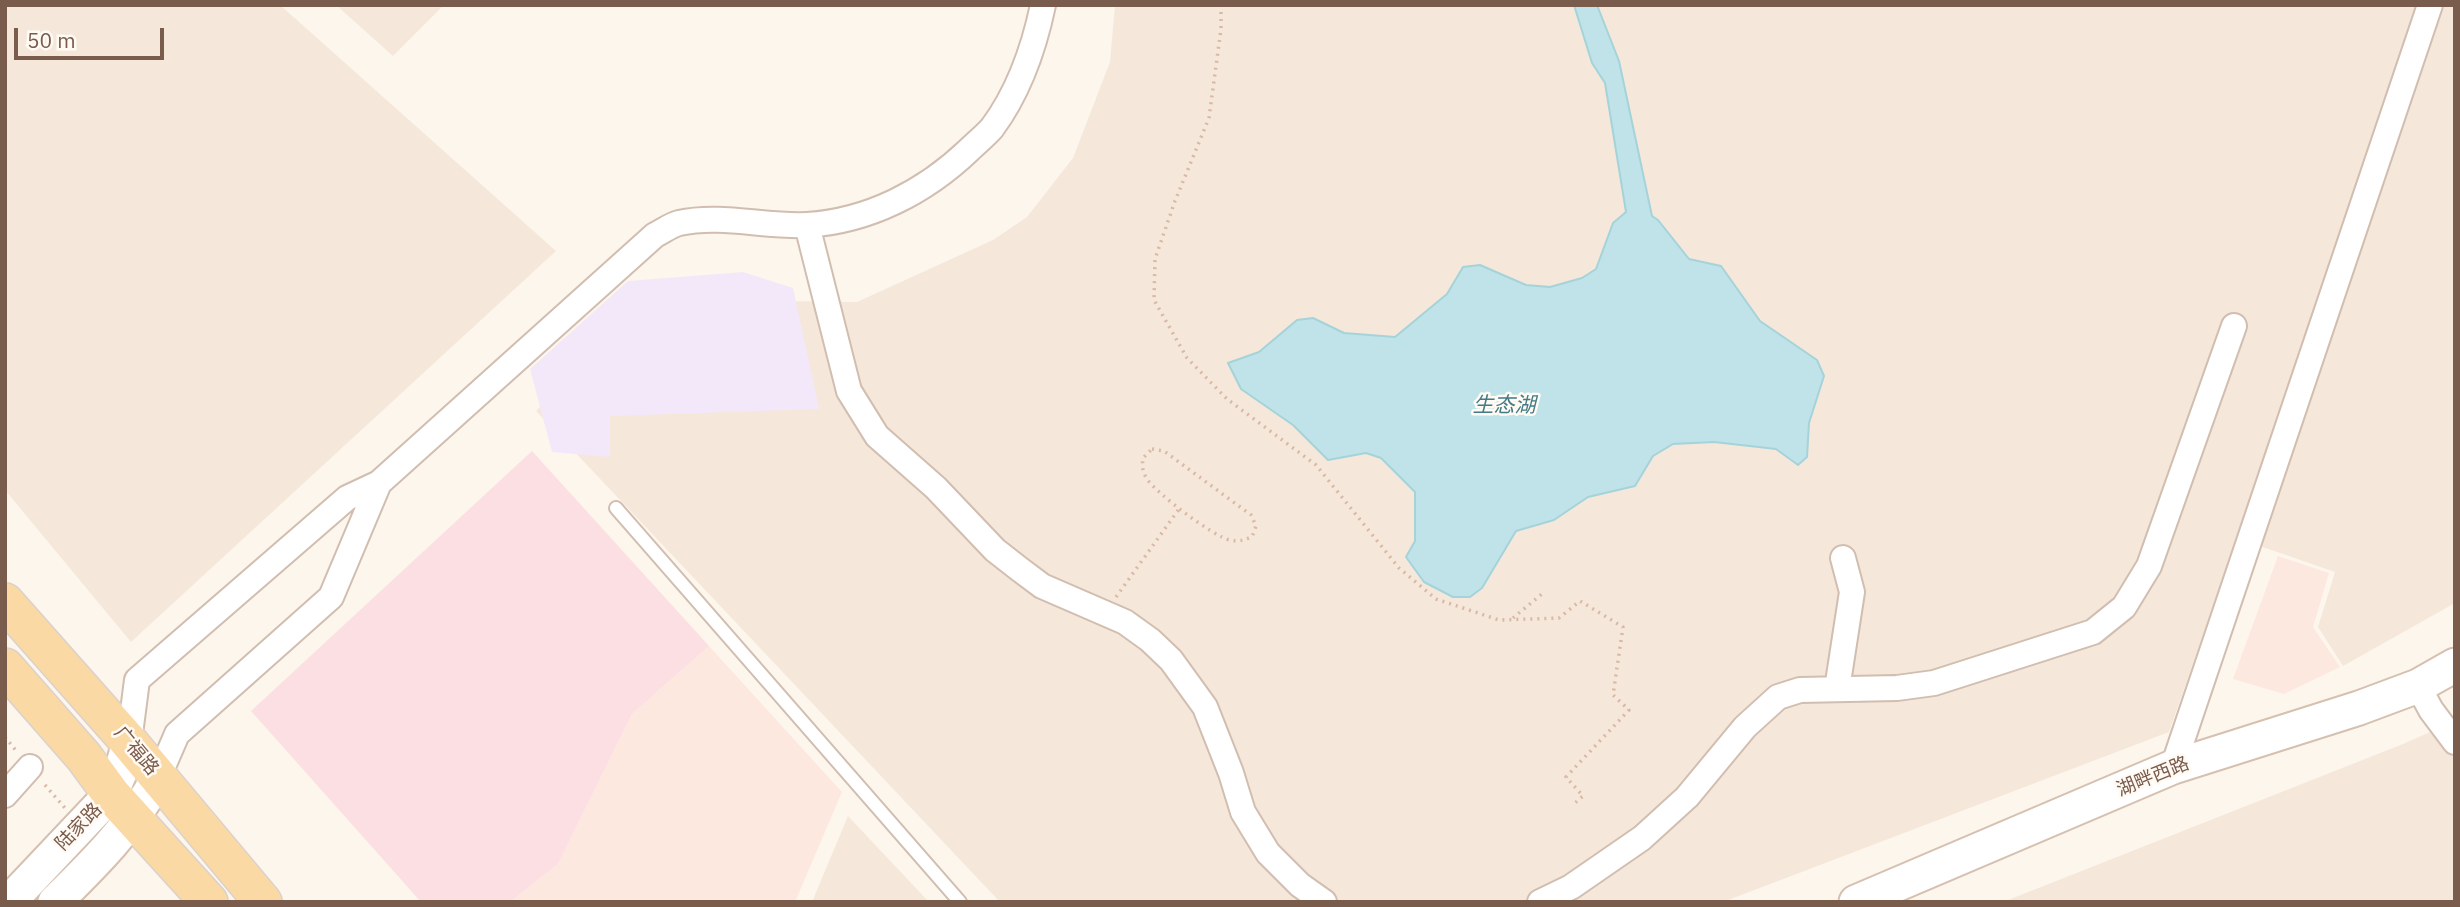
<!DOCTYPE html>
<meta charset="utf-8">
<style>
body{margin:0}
#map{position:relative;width:2460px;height:907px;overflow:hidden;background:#fdf6ec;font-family:"IBM Plex Sans",sans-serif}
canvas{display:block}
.frame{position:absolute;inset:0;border:7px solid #7a5c4d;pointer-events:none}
.scale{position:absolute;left:14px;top:28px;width:150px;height:32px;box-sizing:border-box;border:4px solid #7a5c4d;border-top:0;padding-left:9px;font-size:21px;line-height:24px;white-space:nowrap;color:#7a5c4d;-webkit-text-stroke:5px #fffaf3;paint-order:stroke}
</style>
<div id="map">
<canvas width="2460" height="907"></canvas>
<div class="frame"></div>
<div class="scale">50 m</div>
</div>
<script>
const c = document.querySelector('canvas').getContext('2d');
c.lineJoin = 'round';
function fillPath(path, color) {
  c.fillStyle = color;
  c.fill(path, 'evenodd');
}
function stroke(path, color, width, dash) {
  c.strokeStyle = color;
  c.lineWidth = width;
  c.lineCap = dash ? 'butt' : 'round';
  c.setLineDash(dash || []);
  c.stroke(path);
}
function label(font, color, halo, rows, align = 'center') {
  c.font = font + ' "IBM Plex Sans","Noto Sans SC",sans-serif';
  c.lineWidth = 5;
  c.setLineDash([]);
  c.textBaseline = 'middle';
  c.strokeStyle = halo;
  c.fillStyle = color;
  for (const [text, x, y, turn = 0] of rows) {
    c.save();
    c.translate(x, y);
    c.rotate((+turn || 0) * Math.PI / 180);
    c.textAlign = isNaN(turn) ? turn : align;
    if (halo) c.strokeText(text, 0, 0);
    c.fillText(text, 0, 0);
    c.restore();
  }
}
const residential = new Path2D(`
 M5,5H280L556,251L131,642L5,490Z
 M336,5H444L393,56Z
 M1115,5H2424L2169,732L1723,902H1000L536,411L639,299L857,302L993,240L1027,217L1073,158L1110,62Z
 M2445,5H2455V603L2343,666L2318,627L2335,572L2257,545Z
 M2455,721V902H2003L2403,744Z
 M848,816L929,902H812Z`);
const commercial = new Path2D(`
 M2278,556L2329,573L2313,627L2340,667L2284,694L2233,679Z
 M709,646L842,792L795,902H510L558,864L632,714Z`);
const education = new Path2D(`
 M743,272L793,288L819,409L610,416V457L552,452L530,369L628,281Z`);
const medical = new Path2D(`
 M532,451L709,646L632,714L558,864L510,902H421L251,711Z`);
const water = new Path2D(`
 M1574,5H1597L1619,61L1652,216L1658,220L1689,259L1721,266L1760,321L1817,360L1824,376L1809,423L1807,457L1798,465L1776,449L1714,442L1673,444L1653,456L1635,486L1588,497L1554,520L1516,531L1482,588L1470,597H1453L1424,582L1406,557L1415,541V492L1381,458L1366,453L1328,460L1293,425L1241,389L1228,363L1259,352L1297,320L1313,318L1344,333L1395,337L1447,294L1463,267L1480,265L1526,285L1550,287L1582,278L1596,269L1613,223L1626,212L1605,83L1592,63Z`);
const path = new Path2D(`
 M1221,5V29L1209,118L1175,201L1155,259L1154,300L1187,358L1227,399L1316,465L1399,568L1436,599L1499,620L1559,618L1580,601L1623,627L1613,695L1629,710L1566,777L1583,796L1575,803
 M1152,449L1164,451L1251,515L1256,526L1252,537C1244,540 1238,542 1230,540C1214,537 1156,493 1147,479C1142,471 1142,466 1143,458Z
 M1116,597L1179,509
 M1513,618L1543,593
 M5,737L17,752
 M45,785L65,808`);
const lane = new Path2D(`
 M616,508L960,902`);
const street = new Path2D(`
 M807,225L849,391L877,436L936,488L995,550L1018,568L1042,586L1125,622L1150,640L1171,660L1205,707L1231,773L1243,812L1268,853L1300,885L1324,902
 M2418,686L2431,710L2455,742
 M1837,689L1852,592L1843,558
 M129,742L137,680L347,498L379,483L655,235C663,231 671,225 679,223C721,214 765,227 807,225C869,221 925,192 969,150C976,143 985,136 992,128C1018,93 1034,48 1043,5
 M2173,767L2430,5
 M158,778L177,734L331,597L379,483
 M5,795L30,767
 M1540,902L1571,887L1642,838L1687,797L1745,727L1778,697L1800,690L1897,688L1934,683L2093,632L2124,607L2149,566L2234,326`);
const secondary = new Path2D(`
 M9,902L111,794L122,768L129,742
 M55,902C94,864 132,826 158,778
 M1856,902L2173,767L2359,708L2418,686L2455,665`);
const primary = new Path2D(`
 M5,602L129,742L263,902
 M5,667L84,757L111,794L209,902`);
const streetNames = [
 ["广福路",136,751,50],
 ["湖畔西路",2153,777,-22],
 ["陆家路",79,827,-46]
];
const waterNames = [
 ["生态湖",1504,406]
];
fillPath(residential, '#f5e8da');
fillPath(commercial, '#fde8e0');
fillPath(education, '#f3e8fa');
fillPath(medical, '#fbdfe3');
fillPath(water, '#bfe3e8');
stroke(water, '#a5d3da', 2);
stroke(lane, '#d1beb0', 16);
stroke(street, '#d1beb0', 28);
stroke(secondary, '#d6c0b0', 37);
stroke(primary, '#dad1cd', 40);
stroke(path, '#d9b8a5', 3.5, [2, 5]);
stroke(lane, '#fff', 12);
stroke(street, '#fff', 24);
stroke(secondary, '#fff', 33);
stroke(primary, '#fbd9a5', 37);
label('19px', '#7a5c4d', '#fffaf3', streetNames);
label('italic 21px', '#437c86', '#fffaf3', waterNames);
</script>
